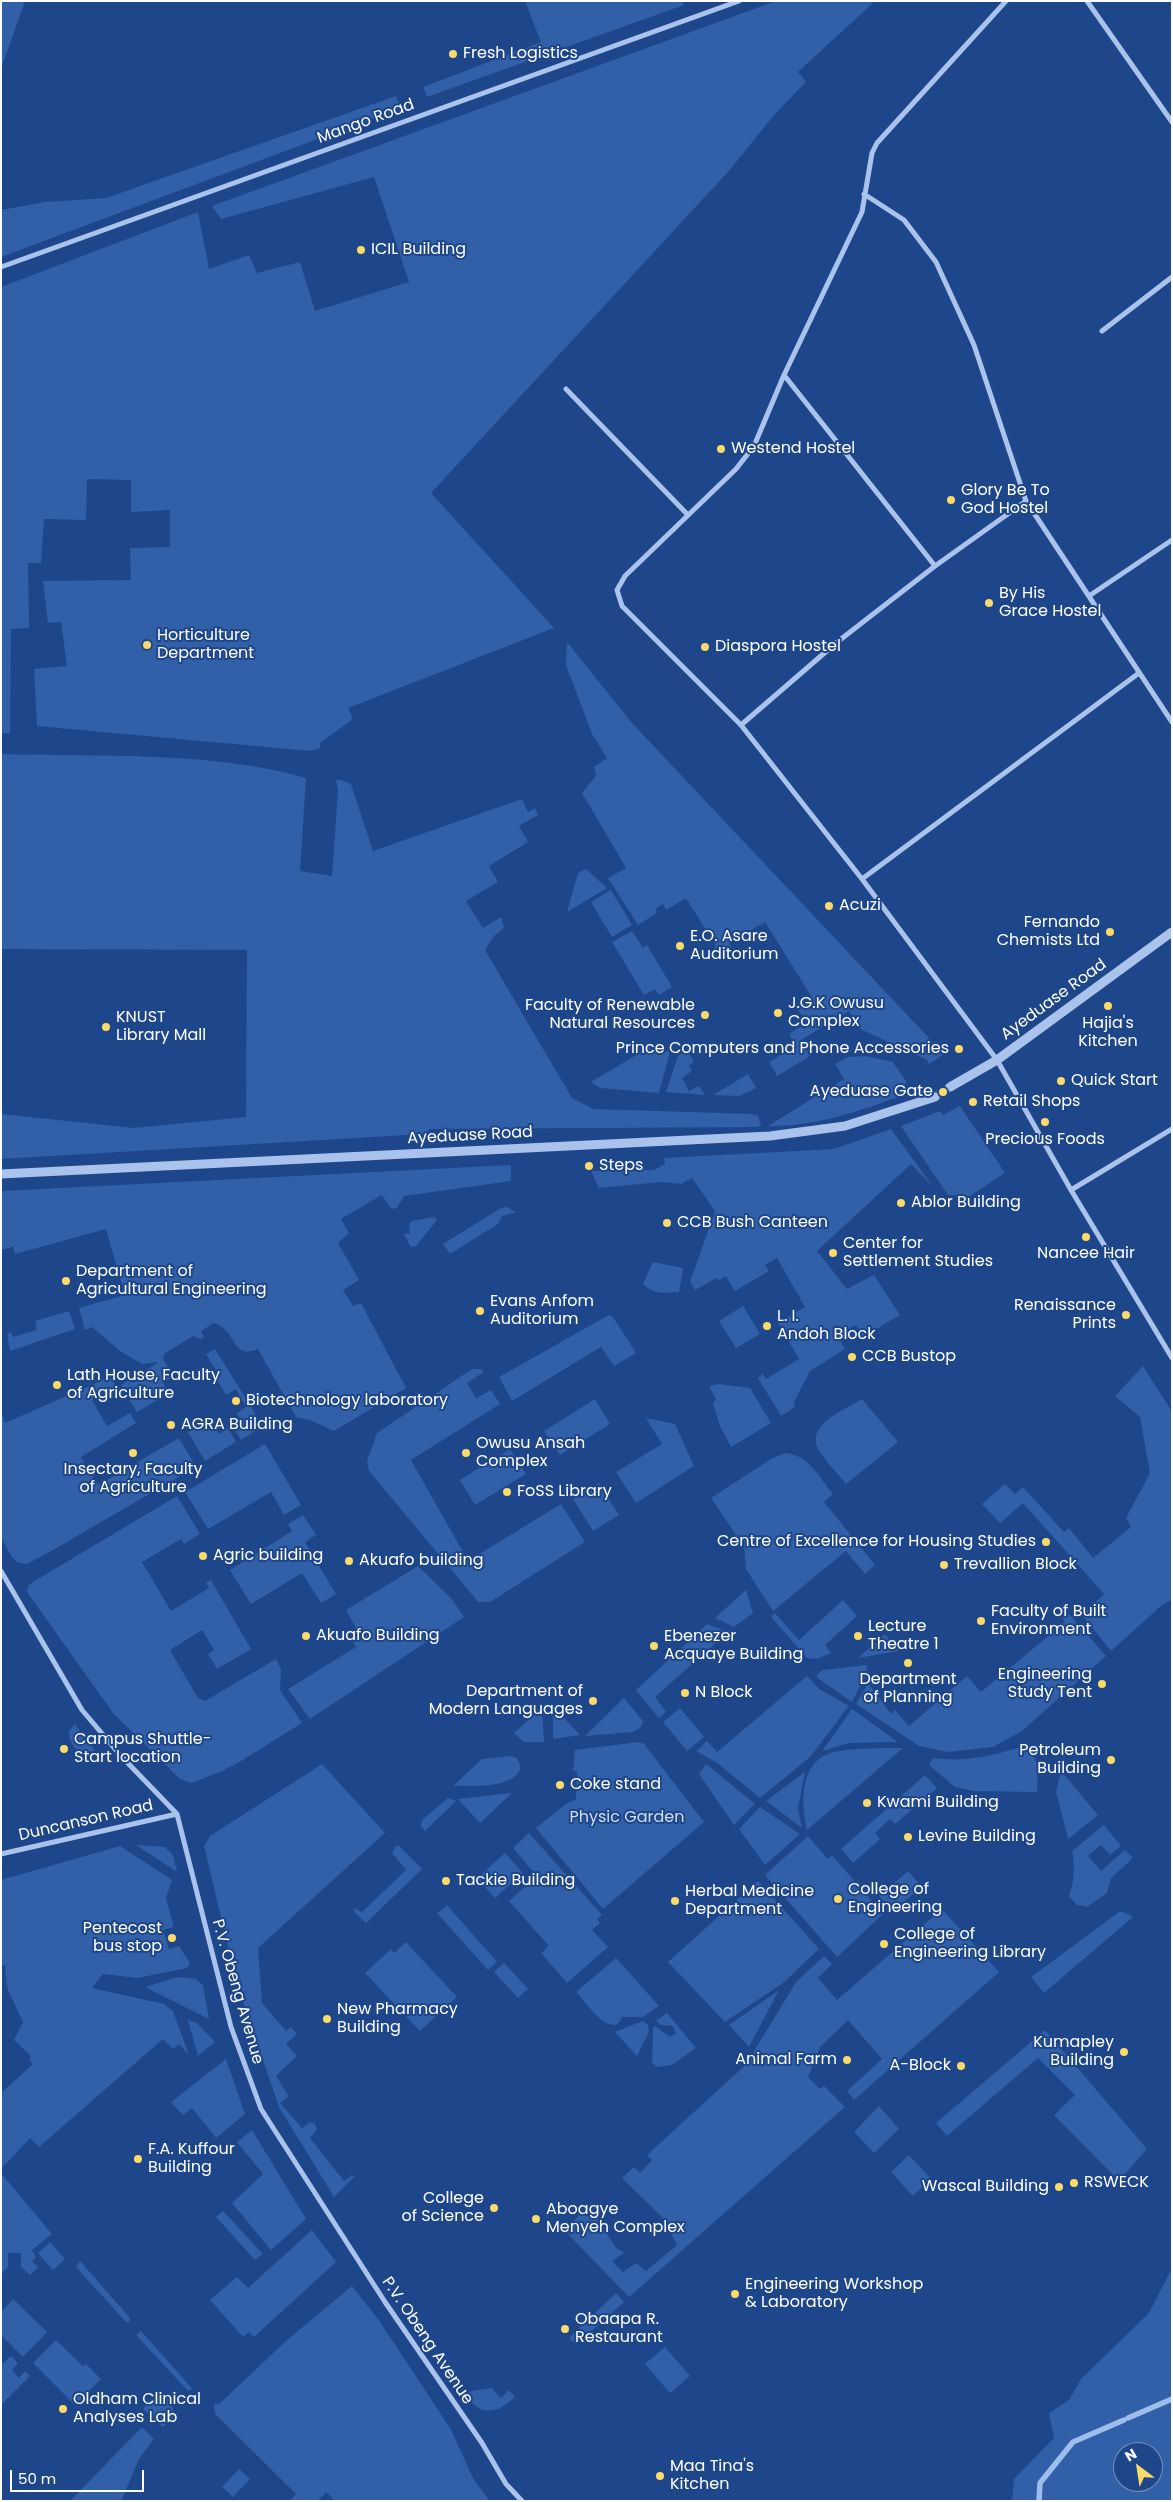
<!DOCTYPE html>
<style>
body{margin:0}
#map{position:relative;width:1173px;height:2502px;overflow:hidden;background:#1e468a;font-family:Poppins,sans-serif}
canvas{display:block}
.frame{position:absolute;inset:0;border:2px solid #fff;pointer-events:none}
.north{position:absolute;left:1113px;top:2442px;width:50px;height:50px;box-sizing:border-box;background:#1e468a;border:1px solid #7890b9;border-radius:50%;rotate:329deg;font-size:14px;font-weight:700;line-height:20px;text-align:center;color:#fff}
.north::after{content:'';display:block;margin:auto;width:18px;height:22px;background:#fbda69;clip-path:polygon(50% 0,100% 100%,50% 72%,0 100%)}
.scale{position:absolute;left:10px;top:2470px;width:134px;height:22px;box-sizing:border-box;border:2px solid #fff;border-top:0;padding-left:6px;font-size:15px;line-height:18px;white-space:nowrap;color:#fff;-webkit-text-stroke:4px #1e468a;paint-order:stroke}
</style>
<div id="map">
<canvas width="1173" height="2502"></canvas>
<div class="frame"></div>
<div class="north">N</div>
<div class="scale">50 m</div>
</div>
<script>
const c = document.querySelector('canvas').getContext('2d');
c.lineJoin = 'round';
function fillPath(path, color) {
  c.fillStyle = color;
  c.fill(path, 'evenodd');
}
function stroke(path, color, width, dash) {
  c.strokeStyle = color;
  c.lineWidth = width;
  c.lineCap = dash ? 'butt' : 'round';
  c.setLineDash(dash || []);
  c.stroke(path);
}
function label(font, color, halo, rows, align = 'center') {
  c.font = font + ' Poppins,sans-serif';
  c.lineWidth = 4;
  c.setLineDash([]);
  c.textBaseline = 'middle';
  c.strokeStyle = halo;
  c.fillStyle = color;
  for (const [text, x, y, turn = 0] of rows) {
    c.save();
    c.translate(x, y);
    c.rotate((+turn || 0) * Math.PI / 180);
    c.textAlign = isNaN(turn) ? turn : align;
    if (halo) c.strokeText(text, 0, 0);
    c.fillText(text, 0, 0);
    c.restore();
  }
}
const green = new Path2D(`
 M1,1H25L1,69Z
 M525,1H682L684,5L427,97L423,87L541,42Z
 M776,1H875L798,72L806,82L775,114L728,172L431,493L554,628L348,708L353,718L349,722L320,743V748L310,751L37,726L34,669L67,666L61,622L48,623L43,581L131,580L130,548L170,547V510L131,512V480L87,479L86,520L44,519L41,563H28L29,628L11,629L10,733H1V287L198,212L209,269L249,255L257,273L300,262L315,311L409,282L374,177L221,219L212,206Z
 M396,96L401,108L1,257V210L45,202L106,198Z
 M567,642L632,723L944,1054L929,1064L927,1060L860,1029L849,1011L801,1040L810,1056L777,1076L769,1062L796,1046L789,1034L800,1027L805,1029L809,1024L797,1009L813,999L765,922L729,943L733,950L720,958L714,948L716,946L686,898L666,910L663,904L655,909L657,913L638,925L608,878L626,868L582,793L596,776L594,767L607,758L592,734L566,665Z
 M2,754C100,757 212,751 306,778L300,871L332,876L338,790L336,780H341L351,784L373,851L522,799L528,812L535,808L538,815L519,826L528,842L489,866L498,882L466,901L483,928L501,917L504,928L494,936L485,950L572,1098L593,1109L751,1114L758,1116L761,1124L758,1127L430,1129L424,1134L1,1159V1114L134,1128L246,1117L247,950L1,949Z
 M586,869L607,888L567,912L578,873Z
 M611,890L632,925L612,937L591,902Z
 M632,931L643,948L647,945L672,987L659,995L655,989L644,995L612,942Z
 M653,1045L658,1053L670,1051L659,1093L600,1088L591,1082Z
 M687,1050L694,1062L689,1066L692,1071L682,1078L689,1091L699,1086L705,1095L666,1092L678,1056Z
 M865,1056L893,1062L906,1081L903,1095C861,1111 814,1127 768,1126L844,1079L835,1064L848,1057Z
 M748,1074L756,1088L739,1096L713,1095Z
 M960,1106L1005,1173L970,1196L948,1195L901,1126L940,1111L943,1115Z
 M891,1129L934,1188L911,1164L817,1251L847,1289L874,1275L900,1315L863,1337L856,1325L837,1335L845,1349L810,1371L794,1402L795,1407L781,1416L758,1378L763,1374L766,1379L799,1359L778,1323L805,1307L777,1258L765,1265L769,1271L735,1291L726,1276L719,1280L717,1278L695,1290L690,1282L715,1211L692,1178L681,1184L661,1182L599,1188L591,1171L654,1170L665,1164L664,1158L834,1149Z
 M511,1165V1181L404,1196L397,1208L391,1209L382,1195L341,1219L349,1233L338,1243L359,1280L343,1290L353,1306L361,1303L406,1388L334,1431L310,1420L296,1417L258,1349C231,1360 237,1330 214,1323L201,1331L204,1337L201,1339L193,1336L164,1354L163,1359L174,1376L163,1383L169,1393L137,1412L121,1385L159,1362L142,1364L120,1351L92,1327L85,1330L79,1308L125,1295L106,1229L15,1254L13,1247L1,1250V1191Z
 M507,1207L516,1212L502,1216L498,1224L450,1254L443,1244L501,1208Z
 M435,1217L437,1220L416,1246L411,1247L404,1235L406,1233L410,1234L409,1224L411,1221Z
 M653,1262L683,1268L679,1292C664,1293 654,1295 643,1284Z
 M743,1306L760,1334L736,1348L719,1321Z
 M69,1311L75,1329L10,1351L7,1334L11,1332L13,1337L37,1330L35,1321Z
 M609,1315L613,1317L636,1353L614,1366L601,1347L512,1401L499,1377Z
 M215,1349L263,1426L241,1440L232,1426L241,1421L237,1413L246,1407L236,1389L226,1395L216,1378L219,1375L206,1354Z
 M1143,1366L1172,1412V1599L1161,1606L1111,1651L1082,1615L1104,1594L1023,1503L1000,1523L982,1504L1005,1484L1015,1494L1023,1487L1064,1532L1069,1528L1093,1558L1131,1527L1126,1518L1150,1473L1140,1417L1115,1396Z
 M472,1369H481L484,1372L467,1383L476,1398L491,1390L500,1404L411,1460L468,1561L561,1504L585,1542L490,1602H478L369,1471L367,1461L377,1433Z
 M110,1377L116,1386L92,1400L107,1426L130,1413L136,1423L81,1457L98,1485L179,1438L196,1467L46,1554L27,1564L18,1563L11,1556L1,1537V1413L5,1423Z
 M719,1384L750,1388L771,1423L731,1447L720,1426L713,1404L716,1399L709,1386Z
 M595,1399L610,1424L560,1455L544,1431Z
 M862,1399L898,1442L846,1484C837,1473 826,1462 819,1450C804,1425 846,1409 862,1399Z
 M208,1416L219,1434L228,1428L236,1442L205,1461L188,1432L206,1422L204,1418Z
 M646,1418L675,1424L694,1466L636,1503L616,1472L662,1444Z
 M265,1444L301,1505L284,1515L271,1492L208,1529L185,1492Z
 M510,1449L526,1474L475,1505L460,1480Z
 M785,1453C809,1455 819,1477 833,1494L824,1502L875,1565L865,1574L846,1551L773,1611L746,1569L744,1547L711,1498L771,1459Z
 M599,1483L619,1515L593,1531L573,1499Z
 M177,1496L200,1534L184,1544L181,1539L142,1562L171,1611L209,1588L206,1583L211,1580L251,1649L217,1669L208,1654L214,1650L202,1630L170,1650L198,1698L205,1701L276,1659L281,1669L280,1690L302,1723L241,1761L220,1772L192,1783L180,1779L113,1713L27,1592L29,1585L33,1582Z
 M303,1515L316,1535L305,1542L336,1594L321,1603L302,1573L251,1604L230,1570L292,1531L288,1524Z
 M418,1566L451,1598L464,1617L310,1719L288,1689L356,1647L353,1642L361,1637L346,1610Z
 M746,1590L753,1613L734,1627L715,1618Z
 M843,1600L857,1616L825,1645L831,1653L817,1659L807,1658L771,1617L775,1613L799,1640Z
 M1068,1613L1106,1656L1022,1731L993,1747L948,1752L919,1746L856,1704L868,1683L891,1714L895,1710L909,1726L967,1676L981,1692L1065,1622L1062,1618Z
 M707,1624L728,1632L655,1697L666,1712L659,1718L636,1690Z
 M885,1634L899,1651L858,1658Z
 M867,1665L866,1675L852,1702L819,1679L816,1675L823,1670Z
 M807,1676L819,1689L849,1706L810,1757L760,1798L716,1762L696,1751L707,1741L717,1752Z
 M624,1698L643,1721L640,1728L633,1732L585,1736Z
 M553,1706L580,1735L553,1739Z
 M542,1708L544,1742H524L514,1733Z
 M680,1708L704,1737L687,1751L663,1722Z
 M852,1709L898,1742L849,1743L822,1751Z
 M75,1724L98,1755C83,1760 68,1746 69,1731Z
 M639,1742L644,1744L704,1822L603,1909L536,1828L567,1803L576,1800L577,1771H573L575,1750Z
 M882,1748H903L807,1830C801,1806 799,1765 828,1754C845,1748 864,1749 882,1748Z
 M1017,1748L1031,1751L1038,1765L1037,1792L973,1791L955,1787L929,1765L933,1758C963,1762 988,1757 1017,1748Z
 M511,1756L517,1758L521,1768C512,1790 473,1785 453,1786L482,1759Z
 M322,1764L385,1833L258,1948L262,2003L286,2031L291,2027L297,2034L286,2044L297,2056L276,2076L289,2096L280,2103L302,2128L310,2122L315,2124L317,2130L310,2138L344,2181L352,2175L355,2176L334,2197L279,2107L237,1984L204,1846L210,1836Z
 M706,1764L755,1804L734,1825L699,1774Z
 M1061,1771L1098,1815L1068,1839L1056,1792Z
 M805,1772L798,1808L802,1828L766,1801Z
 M925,1775L937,1788L895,1824L890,1819L875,1833L880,1839L853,1863L841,1849Z
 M512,1793L480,1823L458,1799Z
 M448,1798L456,1801L425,1831L421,1826L422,1820Z
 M760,1807L800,1834L765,1865L739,1829Z
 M1104,1825L1121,1846L1110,1855L1101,1845L1088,1856L1101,1871L1125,1850L1133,1858L1111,1878L1107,1893L1087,1907L1077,1905L1069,1896C1074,1883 1075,1865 1072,1851Z
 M529,1833L602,1915L597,1919L600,1923L592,1930L608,1947L567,1983L541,1953L549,1946L509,1901L537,1876L513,1848Z
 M808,1836L828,1859L832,1855L883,1914L837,1957L765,1875Z
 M136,1845L165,1847L173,1855L177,1872Z
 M120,1846L172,1880L166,1898L174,1927L163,1930L169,1949L179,1946L190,1963L187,1968L138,1978L103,1974L92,1988L164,2004L173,2011L189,2055L179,2044L173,2049L163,2039L39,2147L30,2138L1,2169V2093L33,2064L29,2060L31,2056L14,2040L23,2022L7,1988L5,1965L1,1966V1880Z
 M396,1846H399L422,1869L366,1923L355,1913L354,1908L362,1912L406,1870L392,1853Z
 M505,1853L523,1873L495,1898L477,1878Z
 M908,1871L922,1887L892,1911L879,1896Z
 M758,1881L819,1949L783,1983L725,2022L668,1962Z
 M447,1905L497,1962L488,1970L437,1913Z
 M942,1909L999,1972L854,2100L847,2091L882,2059L848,2020L820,2047L808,2077L820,2089L824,2086L845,2107L629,2297L564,2230L589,2206L616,2248L624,2253L612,2261L623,2272L636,2263L646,2271L677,2245L662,2217L622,2178L634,2167L640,2173L652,2160L647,2155L751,2060L750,2058L796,1982L824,1956L832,1964L818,1978L837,2000Z
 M1119,1912H1123L1133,1917L1044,1993L1031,1977Z
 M406,1942L457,1997L420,2031L365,1973L391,1949L394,1953Z
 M616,1958L659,2006L643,2017H622L618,2024C603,2030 586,2002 576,1992Z
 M504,1963L528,1989L518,1998L494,1972Z
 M178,1977L196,1979L203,1985L209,2019L145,1987Z
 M779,1990L749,2047L729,2025Z
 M667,2013L696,2048L672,2065L656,2067L652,2062L653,2027L655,2026L670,2037L676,2033L673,2026L661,2025L656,2021Z
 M188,2020L197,2023L215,2042L198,2056Z
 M643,2021L648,2025L649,2032L637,2056L615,2032Z
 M1045,2030L1147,2149L1119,2181L1054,2115L1075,2095L1038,2058L947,2136L936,2123Z
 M226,2059L245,2114L216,2138L192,2108L183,2115L171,2102Z
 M879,2106L899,2129L874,2153L854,2132Z
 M252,2130L306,2219L271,2250L232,2203L263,2174L237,2142Z
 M909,2155L931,2179L913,2196L891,2172Z
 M1,2173L52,2234L32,2250L36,2257L32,2261L38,2267L30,2275L21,2267V2253H8V2267L1,2274Z
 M223,2211L263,2254L255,2260L216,2217Z
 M312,2230L336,2262L254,2337L249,2332L243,2337L210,2300L237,2277L248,2288Z
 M50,2242L65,2259L53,2270L38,2253Z
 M80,2261L130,2318L129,2322H126L76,2267Z
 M1172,2268V2501H1012L1014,2479L1054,2438L1049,2413L1069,2400L1081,2379L1149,2313ZM1123,2452H1153V2482H1123Z
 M352,2286L378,2319L437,2408L451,2430L474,2480L490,2501H335L326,2492L318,2501H290L296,2494L215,2414L214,2404H219L286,2341Z
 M616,2293L624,2302L576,2345L569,2338Z
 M13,2299L47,2332L23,2357L1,2335V2312Z
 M141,2331L191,2387L192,2390L188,2391L137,2336V2334Z
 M56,2340L83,2366L86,2364L101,2379L75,2405L33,2363Z
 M665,2347L690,2376L670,2393L645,2364Z
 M11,2356L18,2363L12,2370L19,2378L25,2371L30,2376L1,2405V2365Z
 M492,2388L501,2398L509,2390L515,2397C496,2414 484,2417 465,2396L471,2391Z
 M161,2390L171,2400L174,2416L163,2427L143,2409Z
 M142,2427L154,2439L139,2459L121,2501L71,2500Z
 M239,2469L250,2479L233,2497L222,2487Z`);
const stream = new Path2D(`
 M1128,2418L1172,2399
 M1039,2501L1040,2483L1073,2442L1124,2420`);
const tertiaryTunnel = new Path2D(`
 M935,1097L950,1087`);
const minor = new Path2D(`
 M1006,1L877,143L872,153L862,212L784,375L754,446L736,469L625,576L617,590L622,606L741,725L862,879L997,1060L1071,1190L1172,1358
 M1087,1L1172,122
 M864,194L904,220L936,262L974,345L1026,501L1172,722
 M1,267L739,1
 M1102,331L1172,277
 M784,375L935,566
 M566,389L688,515
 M1089,596L1172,540
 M741,725L836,643L935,566L1026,501
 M862,879L1139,673
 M1071,1190L1172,1129
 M1,1571L82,1710L121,1756L177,1814L231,2027L261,2109L385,2302L482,2443L506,2484L522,2501
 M1,1854L177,1814`);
const tertiary = new Path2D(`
 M950,1087L997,1060L1172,932
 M1,1174L770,1136L845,1126L935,1097`);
const markers = [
 [453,54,5,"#fbda69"],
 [361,250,5,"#fbda69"],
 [721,449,5,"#fbda69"],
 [951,500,5,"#fbda69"],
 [989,603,5,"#fbda69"],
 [147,645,5,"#fbda69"],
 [705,647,5,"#fbda69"],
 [829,906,5,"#fbda69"],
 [1110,932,5,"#fbda69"],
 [680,946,5,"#fbda69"],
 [1108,1006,5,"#fbda69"],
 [778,1013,5,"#fbda69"],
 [705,1015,5,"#fbda69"],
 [106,1027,5,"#fbda69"],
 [959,1049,5,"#fbda69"],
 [1061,1081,5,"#fbda69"],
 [943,1092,5,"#fbda69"],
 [973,1102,5,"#fbda69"],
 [1045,1122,5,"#fbda69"],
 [589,1166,5,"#fbda69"],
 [901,1203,5,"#fbda69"],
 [667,1223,5,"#fbda69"],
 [1086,1237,5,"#fbda69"],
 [833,1253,5,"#fbda69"],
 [66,1281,5,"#fbda69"],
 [480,1311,5,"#fbda69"],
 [1126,1315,5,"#fbda69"],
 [767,1326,5,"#fbda69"],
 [852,1357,5,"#fbda69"],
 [57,1385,5,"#fbda69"],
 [236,1401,5,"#fbda69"],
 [171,1425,5,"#fbda69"],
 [133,1453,5,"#fbda69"],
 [466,1453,5,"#fbda69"],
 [507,1492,5,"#fbda69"],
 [1046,1542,5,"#fbda69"],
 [203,1556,5,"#fbda69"],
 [349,1561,5,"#fbda69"],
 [944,1565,5,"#fbda69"],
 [981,1621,5,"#fbda69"],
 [306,1636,5,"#fbda69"],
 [858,1636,5,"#fbda69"],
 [654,1646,5,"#fbda69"],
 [908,1663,5,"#fbda69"],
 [1102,1684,5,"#fbda69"],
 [685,1693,5,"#fbda69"],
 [593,1701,5,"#fbda69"],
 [64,1749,5,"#fbda69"],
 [1111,1760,5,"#fbda69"],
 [560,1785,5,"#fbda69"],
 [867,1803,5,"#fbda69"],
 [908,1837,5,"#fbda69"],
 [446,1881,5,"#fbda69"],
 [838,1899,5,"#fbda69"],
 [675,1901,5,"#fbda69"],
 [172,1938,5,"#fbda69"],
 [884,1944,5,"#fbda69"],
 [327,2019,5,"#fbda69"],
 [1124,2052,5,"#fbda69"],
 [847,2060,5,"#fbda69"],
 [961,2066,5,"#fbda69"],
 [138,2159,5,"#fbda69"],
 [1074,2183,5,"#fbda69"],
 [1059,2187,5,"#fbda69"],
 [494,2208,5,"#fbda69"],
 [536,2219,5,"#fbda69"],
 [735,2294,5,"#fbda69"],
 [565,2329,5,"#fbda69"],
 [63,2409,5,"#fbda69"],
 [660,2476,5,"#fbda69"]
];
const poiNames = [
 ["Fresh Logistics",463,54],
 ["ICIL Building",371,250],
 ["Westend Hostel",731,449],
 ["Glory Be To",961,491],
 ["God Hostel",961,509],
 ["By His",999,594],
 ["Grace Hostel",999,612],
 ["Horticulture",157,636],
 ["Department",157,654],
 ["Diaspora Hostel",715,647],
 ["Acuzi",839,906],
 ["Fernando",1100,923,"right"],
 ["Chemists Ltd",1100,941,"right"],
 ["E.O. Asare",690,937],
 ["Auditorium",690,955],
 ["J.G.K Owusu",788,1004],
 ["Complex",788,1022],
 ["Faculty of Renewable",695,1006,"right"],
 ["Natural Resources",695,1024,"right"],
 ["KNUST",116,1018],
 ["Library Mall",116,1036],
 ["Hajia's",1108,1024,"center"],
 ["Kitchen",1108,1042,"center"],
 ["Prince Computers and Phone Accessories",949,1049,"right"],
 ["Quick Start",1071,1081],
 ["Ayeduase Gate",933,1092,"right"],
 ["Retail Shops",983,1102],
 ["Precious Foods",1045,1140,"center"],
 ["Steps",599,1166],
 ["Ablor Building",911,1203],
 ["CCB Bush Canteen",677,1223],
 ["Center for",843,1244],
 ["Settlement Studies",843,1262],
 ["Nancee Hair",1086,1254,"center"],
 ["Department of",76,1272],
 ["Agricultural Engineering",76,1290],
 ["Evans Anfom",490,1302],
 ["Auditorium",490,1320],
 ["Renaissance",1116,1306,"right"],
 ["Prints",1116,1324,"right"],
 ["L. I.",777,1317],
 ["Andoh Block",777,1335],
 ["CCB Bustop",862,1357],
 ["Lath House, Faculty",67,1376],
 ["of Agriculture",67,1394],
 ["Biotechnology laboratory",246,1401],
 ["AGRA Building",181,1425],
 ["Owusu Ansah",476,1444],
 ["Complex",476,1462],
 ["Insectary, Faculty",133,1470,"center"],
 ["of Agriculture",133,1488,"center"],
 ["FoSS Library",517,1492],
 ["Centre of Excellence for Housing Studies",1036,1542,"right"],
 ["Agric building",213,1556],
 ["Akuafo building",359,1561],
 ["Trevallion Block",954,1565],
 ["Faculty of Built",991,1612],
 ["Environment",991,1630],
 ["Lecture",868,1627],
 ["Theatre 1",868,1645],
 ["Akuafo Building",316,1636],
 ["Ebenezer",664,1637],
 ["Acquaye Building",664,1655],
 ["Engineering",1092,1675,"right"],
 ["Study Tent",1092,1693,"right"],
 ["Department",908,1680,"center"],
 ["of Planning",908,1698,"center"],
 ["Department of",583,1692,"right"],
 ["Modern Languages",583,1710,"right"],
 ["N Block",695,1693],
 ["Campus Shuttle-",74,1740],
 ["Start location",74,1758],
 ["Petroleum",1101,1751,"right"],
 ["Building",1101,1769,"right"],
 ["Coke stand",570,1785],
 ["Kwami Building",877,1803],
 ["Levine Building",918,1837],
 ["Tackie Building",456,1881],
 ["College of",848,1890],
 ["Engineering",848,1908],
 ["Herbal Medicine",685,1892],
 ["Department",685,1910],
 ["Pentecost",162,1929,"right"],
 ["bus stop",162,1947,"right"],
 ["College of",894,1935],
 ["Engineering Library",894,1953],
 ["New Pharmacy",337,2010],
 ["Building",337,2028],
 ["Kumapley",1114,2043,"right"],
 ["Building",1114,2061,"right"],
 ["Animal Farm",837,2060,"right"],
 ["A-Block",951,2066,"right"],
 ["F.A. Kuffour",148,2150],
 ["Building",148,2168],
 ["RSWECK",1084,2183],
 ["Wascal Building",1049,2187,"right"],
 ["College",484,2199,"right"],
 ["of Science",484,2217,"right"],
 ["Aboagye",546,2210],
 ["Menyeh Complex",546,2228],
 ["Engineering Workshop",745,2285],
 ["& Laboratory",745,2303],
 ["Obaapa R.",575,2320],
 ["Restaurant",575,2338],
 ["Oldham Clinical",73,2400],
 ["Analyses Lab",73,2418],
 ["Maa Tina's",670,2467],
 ["Kitchen",670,2485]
];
const streetNames = [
 ["Mango Road",366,122,-20],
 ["Ayeduase Road",1054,1000,-36],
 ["Ayeduase Road",470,1136,-3],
 ["Duncanson Road",86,1821,-13],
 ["P.V. Obeng Avenue",237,1992,74],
 ["P.V. Obeng Avenue",427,2341,56]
];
const parkNames = [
 ["Physic Garden",627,1818]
];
fillPath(green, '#315fa8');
stroke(stream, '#9dbded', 5.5);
stroke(tertiaryTunnel, '#40629c', 9, [9, 4.5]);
stroke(minor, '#aac3ec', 5);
stroke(tertiary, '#aac3ec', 9);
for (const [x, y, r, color] of markers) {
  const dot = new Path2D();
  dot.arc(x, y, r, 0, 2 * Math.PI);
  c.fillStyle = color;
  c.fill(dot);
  stroke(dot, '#1e468a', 2);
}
label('16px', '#fff', '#1e468a', poiNames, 'left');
label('16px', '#fff', '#1e468a', streetNames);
label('16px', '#cfdff9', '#1e468a', parkNames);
</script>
